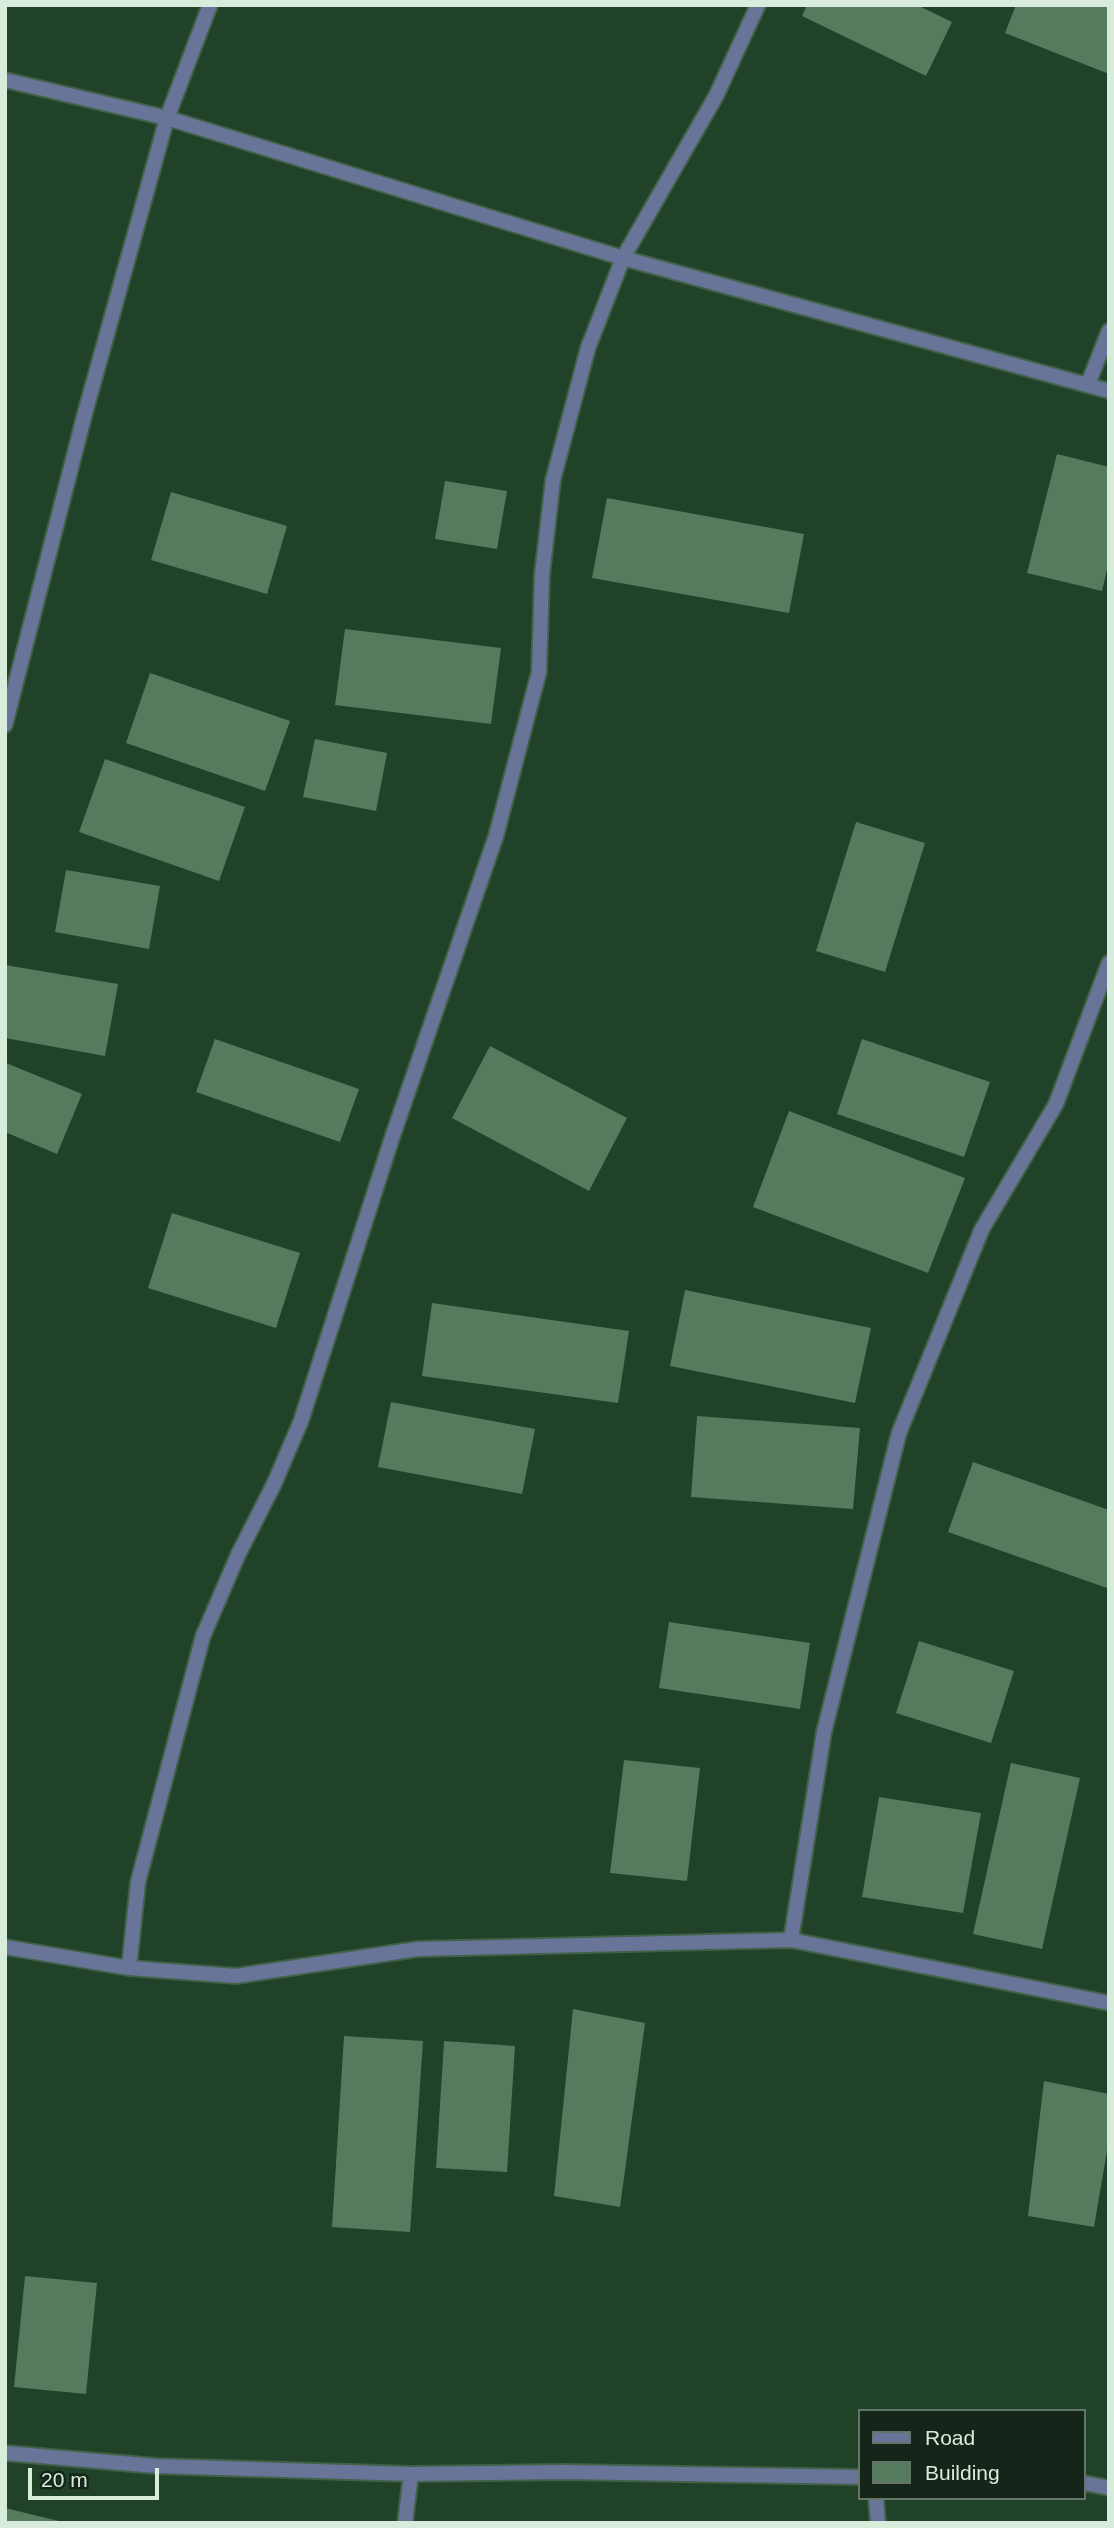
<!DOCTYPE html>
<style>
body{margin:0}
#map{position:relative;width:1114px;height:2528px;overflow:hidden;background:#204228;font-family:Helvetica,sans-serif}
canvas{display:block}
.frame{position:absolute;inset:0;border:7px solid #d8ecdb;pointer-events:none}
.legend{position:absolute;left:858px;top:2409px;width:228px;height:91px;box-sizing:border-box;background:#162519;border:2px solid #647567;margin:0;padding:9px 12px;list-style:none;font-size:21px;color:#d8ecdb}
.legend li{display:flex;align-items:center;gap:14px;height:35px}
.legend b{width:35px;border:2px solid #647567}
.scale{position:absolute;left:28px;top:2468px;width:131px;height:32px;box-sizing:border-box;border:4px solid #d8ecdb;border-top:0;padding-left:9px;font-size:21px;line-height:24px;white-space:nowrap;color:#d8ecdb;-webkit-text-stroke:5px #162519;paint-order:stroke}
</style>
<div id="map">
<canvas width="1114" height="2528"></canvas>
<div class="frame"></div>
<ul class="legend">
<li><b style="height:9px;background:#687599"></b>Road</li>
<li><b style="height:19px;background:#567a5d"></b>Building</li>
</ul>
<div class="scale">20 m</div>
</div>
<script>
const c = document.querySelector('canvas').getContext('2d');
c.lineJoin = 'round';
function fillPath(path, color) {
  c.fillStyle = color;
  c.fill(path, 'evenodd');
}
function stroke(path, color, width, dash) {
  c.strokeStyle = color;
  c.lineWidth = width;
  c.lineCap = dash ? 'butt' : 'round';
  c.setLineDash(dash || []);
  c.stroke(path);
}
const building = new Path2D(`
 M807,5H917L952,22L926,76L802,16Z
 M1016,5H1109V74L1005,33Z
 M1057,454L1109,467V561L1102,591L1027,573Z
 M445,481L507,491L497,549L435,539Z
 M171,492L287,526L267,594L151,560Z
 M607,498L804,534L789,613L592,578Z
 M345,629L501,648L491,724L335,705Z
 M150,673L290,721L265,791L126,743Z
 M315,739L387,753L376,811L303,797Z
 M105,759L245,807L219,881L79,832Z
 M856,822L925,843L885,972L816,951Z
 M66,870L160,886L149,949L55,932Z
 M5,965L118,984L105,1056L5,1038Z
 M215,1039L359,1089L340,1142L196,1092Z
 M862,1039L990,1082L964,1157L837,1114Z
 M490,1046L627,1118L589,1191L452,1118Z
 M6,1063L82,1094L57,1154L5,1132Z
 M789,1111L965,1178L928,1273L753,1207Z
 M172,1213L300,1253L276,1328L148,1288Z
 M685,1290L871,1328L855,1403L670,1366Z
 M432,1303L629,1331L618,1403L422,1376Z
 M391,1402L535,1429L522,1494L378,1467Z
 M697,1416L860,1428L853,1509L691,1497Z
 M973,1462L1109,1510V1582L1107,1588L948,1532Z
 M669,1622L810,1643L800,1709L659,1688Z
 M919,1641L1014,1671L991,1743L896,1713Z
 M624,1760L700,1768L687,1881L610,1873Z
 M1011,1763L1080,1778L1042,1949L973,1934Z
 M879,1797L981,1813L963,1913L862,1897Z
 M573,2009L645,2023L620,2207L554,2196Z
 M344,2036L423,2041L410,2232L332,2227Z
 M444,2041L515,2046L507,2172L436,2168Z
 M1044,2081L1109,2094V2139L1094,2227L1028,2216Z
 M25,2276L97,2283L86,2394L14,2387Z
 M5,2508L63,2522V2523H5Z`);
const street = new Path2D(`
 M5,80L167,118L623,258L1109,391
 M1088,384L1109,331
 M5,725L85,413L167,118L210,5
 M791,1940L824,1732L899,1433L982,1229L1056,1104L1109,963
 M5,1947L129,1968L236,1976L418,1949L791,1940L1109,2003
 M129,1968L138,1882L203,1636L238,1555L274,1484L301,1421L392,1138L496,836L539,672L542,575L553,480L588,348L623,258L716,96L758,5
 M5,2453L156,2466L411,2474L564,2472L860,2477
 M1084,2483L1109,2488
 M876,2498L878,2523
 M405,2523L411,2474`);
fillPath(building, '#567a5d');
stroke(street, '#416148', 18);
stroke(street, '#687599', 14);
</script>
